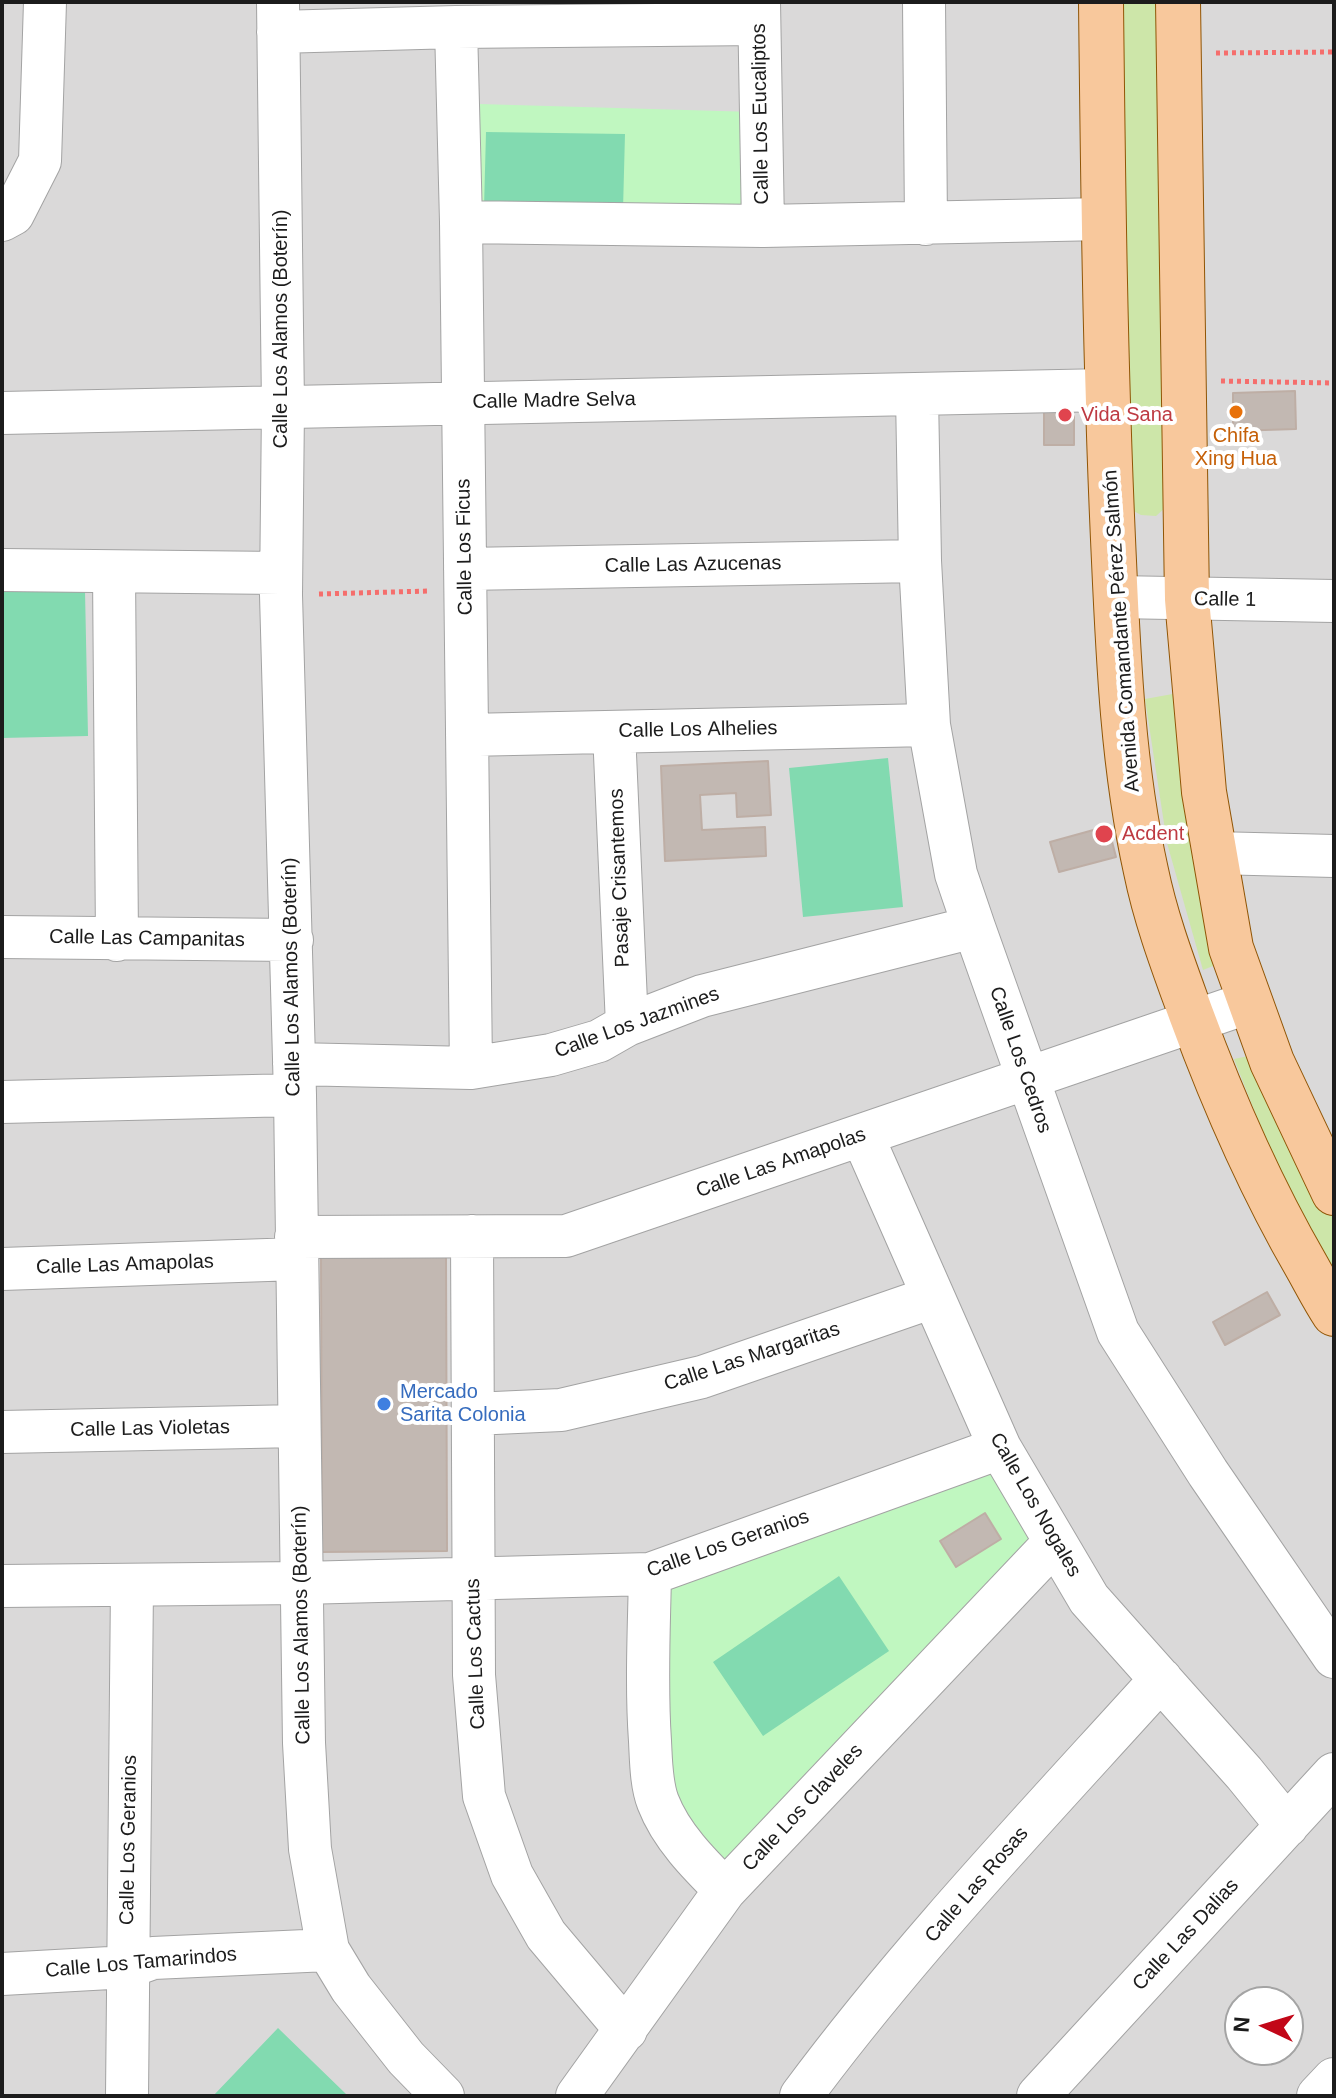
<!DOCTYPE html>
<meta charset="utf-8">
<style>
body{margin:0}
#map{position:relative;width:1336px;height:2098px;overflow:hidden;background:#ede9e2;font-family:Helvetica,sans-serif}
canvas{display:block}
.frame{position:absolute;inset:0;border:4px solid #1c1c1c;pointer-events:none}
.north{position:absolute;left:1224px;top:1986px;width:80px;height:80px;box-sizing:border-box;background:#fff;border:2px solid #a4a4a4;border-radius:50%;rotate:274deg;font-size:22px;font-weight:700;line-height:32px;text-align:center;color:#1c1c1c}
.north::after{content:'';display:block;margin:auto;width:28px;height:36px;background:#c20718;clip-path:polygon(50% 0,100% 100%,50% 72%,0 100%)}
</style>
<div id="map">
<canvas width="1336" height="2098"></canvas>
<div class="frame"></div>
<div class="north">N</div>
</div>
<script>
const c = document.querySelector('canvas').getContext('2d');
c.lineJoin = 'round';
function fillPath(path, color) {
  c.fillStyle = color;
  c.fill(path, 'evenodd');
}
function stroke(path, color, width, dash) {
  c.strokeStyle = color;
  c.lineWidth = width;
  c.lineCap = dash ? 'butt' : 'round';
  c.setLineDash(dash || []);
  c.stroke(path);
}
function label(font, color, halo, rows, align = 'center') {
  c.font = font + ' Helvetica,sans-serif';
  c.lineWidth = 8;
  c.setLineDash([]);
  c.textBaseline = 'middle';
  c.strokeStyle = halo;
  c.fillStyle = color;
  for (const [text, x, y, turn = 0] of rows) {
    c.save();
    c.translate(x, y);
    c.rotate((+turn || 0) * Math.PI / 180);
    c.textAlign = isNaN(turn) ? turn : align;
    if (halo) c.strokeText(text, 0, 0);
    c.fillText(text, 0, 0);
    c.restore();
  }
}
const residential = new Path2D(`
 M2,2H1334V2096H2ZM1240,2002H1288V2050H1240Z`);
const grass = new Path2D(`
 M1121,2H1157L1167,506L1156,516L1141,515L1130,509Z
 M1178,693L1228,960L1203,970L1167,843L1145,699Z
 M1258,1054L1334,1211V1277L1290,1201L1234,1059Z`);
const park = new Path2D(`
 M479,104L755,112L750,216L477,213Z
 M992,1469L1037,1545L727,1868L693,1833L664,1766L663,1587Z`);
const pitch = new Path2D(`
 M486,132L625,134L623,210L484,208Z
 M85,591L88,736L2,738V592Z
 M888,758L903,907L803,917L789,768Z
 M839,1576L889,1651L763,1736L713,1662Z
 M278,2028L346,2094L343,2096H213Z`);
const building = new Path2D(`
 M1295,391L1296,429L1233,431V393Z
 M1044,406H1062L1074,416V445H1044Z
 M768,761L771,815L737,817L736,793L700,795L702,830L765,827L766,856L665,861L661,766Z
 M1108,826L1116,857L1059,872L1050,842Z
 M321,1256H446L447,1551L322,1552Z
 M1267,1292L1280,1315L1225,1345L1213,1322Z
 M985,1513L1001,1539L956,1567L940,1541Z`);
const path = new Path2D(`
 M1216,53L1334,52
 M1221,381L1334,383
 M319,594L429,591`);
const minor = new Path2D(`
 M278,2L283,407L281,595L295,1095L304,1743L310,1849L328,1950L351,1988L406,2058L443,2096
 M759,2L763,226
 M924,2L926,224
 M456,27L461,222L471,1068
 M278,32L456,27L759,24
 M2,220L13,214L40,161L45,2
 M461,222L763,226L1104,219
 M917,395L920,561L929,725L956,874L974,927L1118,1332L1208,1473L1334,1657
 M2,413L1107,390
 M465,569L920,561
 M2,570L280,573
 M114,572L117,940
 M1116,597L1334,601
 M614,732L627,1025
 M467,735L929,725
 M1214,853L1334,856
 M2,937L292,940
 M294,1064L471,1068L551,1055L599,1041L627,1025L702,996L974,927
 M2,1102L295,1095
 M862,1135L1000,1448L1089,1599L1244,1773L1287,1826
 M472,1236L474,1675L484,1796L512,1875L546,1935L626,2030
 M296,1237L566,1236L1250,1002
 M2,1269L297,1259
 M473,1414L561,1410L702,1377L933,1297
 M2,1432L299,1426
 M650,1574C649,1629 646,1685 650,1741C651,1760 651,1784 658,1802C671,1836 699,1864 725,1890
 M2,1586L301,1583L650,1574L1000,1448
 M2,1974L128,1967L153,1958L328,1950
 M127,2096L132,1585
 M577,2096L725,1890L1055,1542
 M801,2096C910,1949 1038,1815 1161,1679
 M1038,2096L1334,1774
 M1318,2096L1334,2079`);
const major = new Path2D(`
 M1101,2C1103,181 1105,360 1113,539C1118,650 1122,763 1146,871C1156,920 1174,967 1191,1014C1223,1101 1260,1186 1307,1267C1316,1283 1324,1299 1334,1314
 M1178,2L1187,599L1204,792L1231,948L1272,1062L1334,1193`);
const markers = [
 [1236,412,8,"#e8710a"],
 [1065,415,8,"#e0444e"],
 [1104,834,10,"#e0444e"],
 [384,1404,8,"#3f7fe0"]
];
const streetNames = [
 ["Calle Los Eucaliptos",761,114,-91],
 ["Calle Los Alamos (Boterín)",281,329,-90],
 ["Calle Madre Selva",554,401,-1],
 ["Calle Los Ficus",465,547,-91],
 ["Calle Las Azucenas",693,565,-1],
 ["Calle 1",1225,600,1],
 ["Avenida Comandante Pérez Salmón",1122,631,-94],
 ["Calle Los Alhelies",698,730,-1],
 ["Pasaje Crisantemos",620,878,-92],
 ["Calle Las Campanitas",147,939,1],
 ["Calle Los Alamos (Boterín)",292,977,-91],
 ["Calle Los Jazmines",637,1023,-20],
 ["Calle Los Cedros",1020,1060,71],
 ["Calle Las Amapolas",781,1163,-19],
 ["Calle Las Amapolas",125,1265,-2],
 ["Calle Las Margaritas",752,1357,-18],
 ["Calle Las Violetas",150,1429,-1],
 ["Calle Los Nogales",1035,1505,60],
 ["Calle Los Geranios",728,1544,-19],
 ["Calle Los Alamos (Boterín)",302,1625,-91],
 ["Calle Los Cactus",476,1654,-92],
 ["Calle Los Claveles",803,1808,-47],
 ["Calle Los Geranios",129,1840,-89],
 ["Calle Las Rosas",977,1885,-49],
 ["Calle Las Dalias",1186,1935,-47],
 ["Calle Los Tamarindos",141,1963,-5]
];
const healthNames = [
 ["Vida Sana",1081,415],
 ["Acdent",1122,834]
];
const foodNames = [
 ["Chifa",1236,436],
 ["Xing Hua",1236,459]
];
const shopNames = [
 ["Mercado",400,1392],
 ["Sarita Colonia",400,1415]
];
fillPath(residential, '#dad9d9');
fillPath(grass, '#cde6a9');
fillPath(park, '#c0f7c0');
fillPath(pitch, '#82dab0');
fillPath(building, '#c2b8b2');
stroke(building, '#beaea5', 2);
stroke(minor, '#a3a3a3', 44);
stroke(major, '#905505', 46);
stroke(path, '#f56e6c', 5, [4, 4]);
stroke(minor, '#fff', 42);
stroke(major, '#f8c89c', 44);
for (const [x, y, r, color] of markers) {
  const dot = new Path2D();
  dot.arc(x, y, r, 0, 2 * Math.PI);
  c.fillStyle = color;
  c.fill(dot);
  stroke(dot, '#fff', 3);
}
label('20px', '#1c1c1c', '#fff', streetNames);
label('20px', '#be3a42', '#fff', healthNames, 'left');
label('20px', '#c56008', '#fff', foodNames);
label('20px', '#366cbe', '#fff', shopNames, 'left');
</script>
